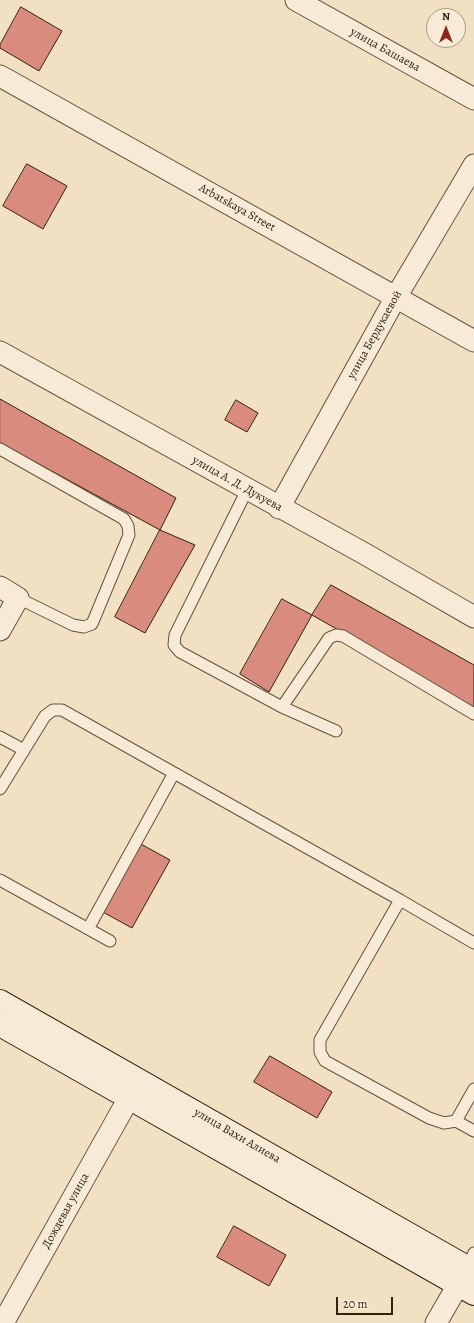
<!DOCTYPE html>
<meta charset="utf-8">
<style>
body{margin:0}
#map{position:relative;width:474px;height:1323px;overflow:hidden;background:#f2e0c3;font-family:Alegreya,serif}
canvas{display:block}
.north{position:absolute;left:426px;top:8px;width:40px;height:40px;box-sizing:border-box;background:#f7ebd8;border:1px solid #aa9a88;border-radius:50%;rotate:0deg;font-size:11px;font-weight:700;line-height:16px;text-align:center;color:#362111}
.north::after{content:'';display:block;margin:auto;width:14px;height:18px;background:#8f2418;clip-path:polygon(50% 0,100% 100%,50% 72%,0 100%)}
.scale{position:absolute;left:336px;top:1297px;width:57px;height:18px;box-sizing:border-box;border:2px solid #362111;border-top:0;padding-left:5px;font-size:12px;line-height:14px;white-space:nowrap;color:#362111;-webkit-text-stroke:3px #f7ebd8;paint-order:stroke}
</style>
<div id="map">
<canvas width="474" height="1323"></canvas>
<div class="north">N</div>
<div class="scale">20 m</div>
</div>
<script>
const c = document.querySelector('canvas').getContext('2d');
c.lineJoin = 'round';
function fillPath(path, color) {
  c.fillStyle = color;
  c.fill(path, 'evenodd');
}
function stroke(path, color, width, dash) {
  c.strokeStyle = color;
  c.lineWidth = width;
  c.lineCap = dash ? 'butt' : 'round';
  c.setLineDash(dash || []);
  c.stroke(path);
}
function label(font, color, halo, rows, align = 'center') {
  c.font = font + ' Alegreya,serif';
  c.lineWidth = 3;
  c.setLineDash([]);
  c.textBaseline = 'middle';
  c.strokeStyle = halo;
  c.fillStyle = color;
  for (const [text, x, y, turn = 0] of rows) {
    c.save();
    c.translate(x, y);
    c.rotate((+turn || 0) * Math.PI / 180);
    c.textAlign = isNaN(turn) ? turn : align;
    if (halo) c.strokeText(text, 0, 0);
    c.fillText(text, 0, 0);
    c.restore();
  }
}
const building = new Path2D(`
 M21,7L62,31L39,71L0,48V45Z
 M27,164L67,186L43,229L3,206Z
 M0,399L176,498L160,530L0,443Z
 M236,400L258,413L247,432L225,420Z
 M160,530L195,545L145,633L115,617Z
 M331,585L474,665V707L312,615Z
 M282,599L312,615L269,692L240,674Z
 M139,843L170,860L132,928L101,911Z
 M270,1056L332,1092L317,1118L254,1082Z
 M234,1226L286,1255L269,1286L217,1257Z`);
const lane = new Path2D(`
 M0,449L124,519L128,526L129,535L92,624L84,627L73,625L18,598
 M247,490L175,635L174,645L180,652L282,707L336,731
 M282,707L329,638L336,635L343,636L474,714
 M0,737L24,750
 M0,789L45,716L53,710H62L400,900L320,1040V1052L325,1061L429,1118L444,1123L456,1121L474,1089
 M0,880L110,941
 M400,900L474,943
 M88,929L174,773
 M456,1121L474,1131
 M467,1267L474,1253`);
const street = new Path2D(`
 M296,0L474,99
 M0,76L474,341
 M0,352L365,554L474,617
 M279,508L396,297L474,165
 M0,587L18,598L0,630
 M3,1323L129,1098
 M436,1323L458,1285`);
const secondary = new Path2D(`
 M0,1001L474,1271
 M0,1025L474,1294`);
const streetNames = [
 ["улица Башаева",385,50,29],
 ["Arbatskaya Street",237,208,29],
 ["улица Бердукаевой",375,335,-61],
 ["улица А. Д. Дукуева",237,484,29],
 ["улица Вахи Алиева",237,1136,30],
 ["Дождевая улица",66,1211,-61]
];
fillPath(building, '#d98c7e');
stroke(building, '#362111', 1);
stroke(lane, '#65513e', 13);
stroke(street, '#65513e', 23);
stroke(secondary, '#362111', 24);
stroke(lane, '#f7ebd8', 11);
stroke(street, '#f7ebd8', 21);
stroke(secondary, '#f7ebd8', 22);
label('12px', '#362111', '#f7ebd8', streetNames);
</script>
